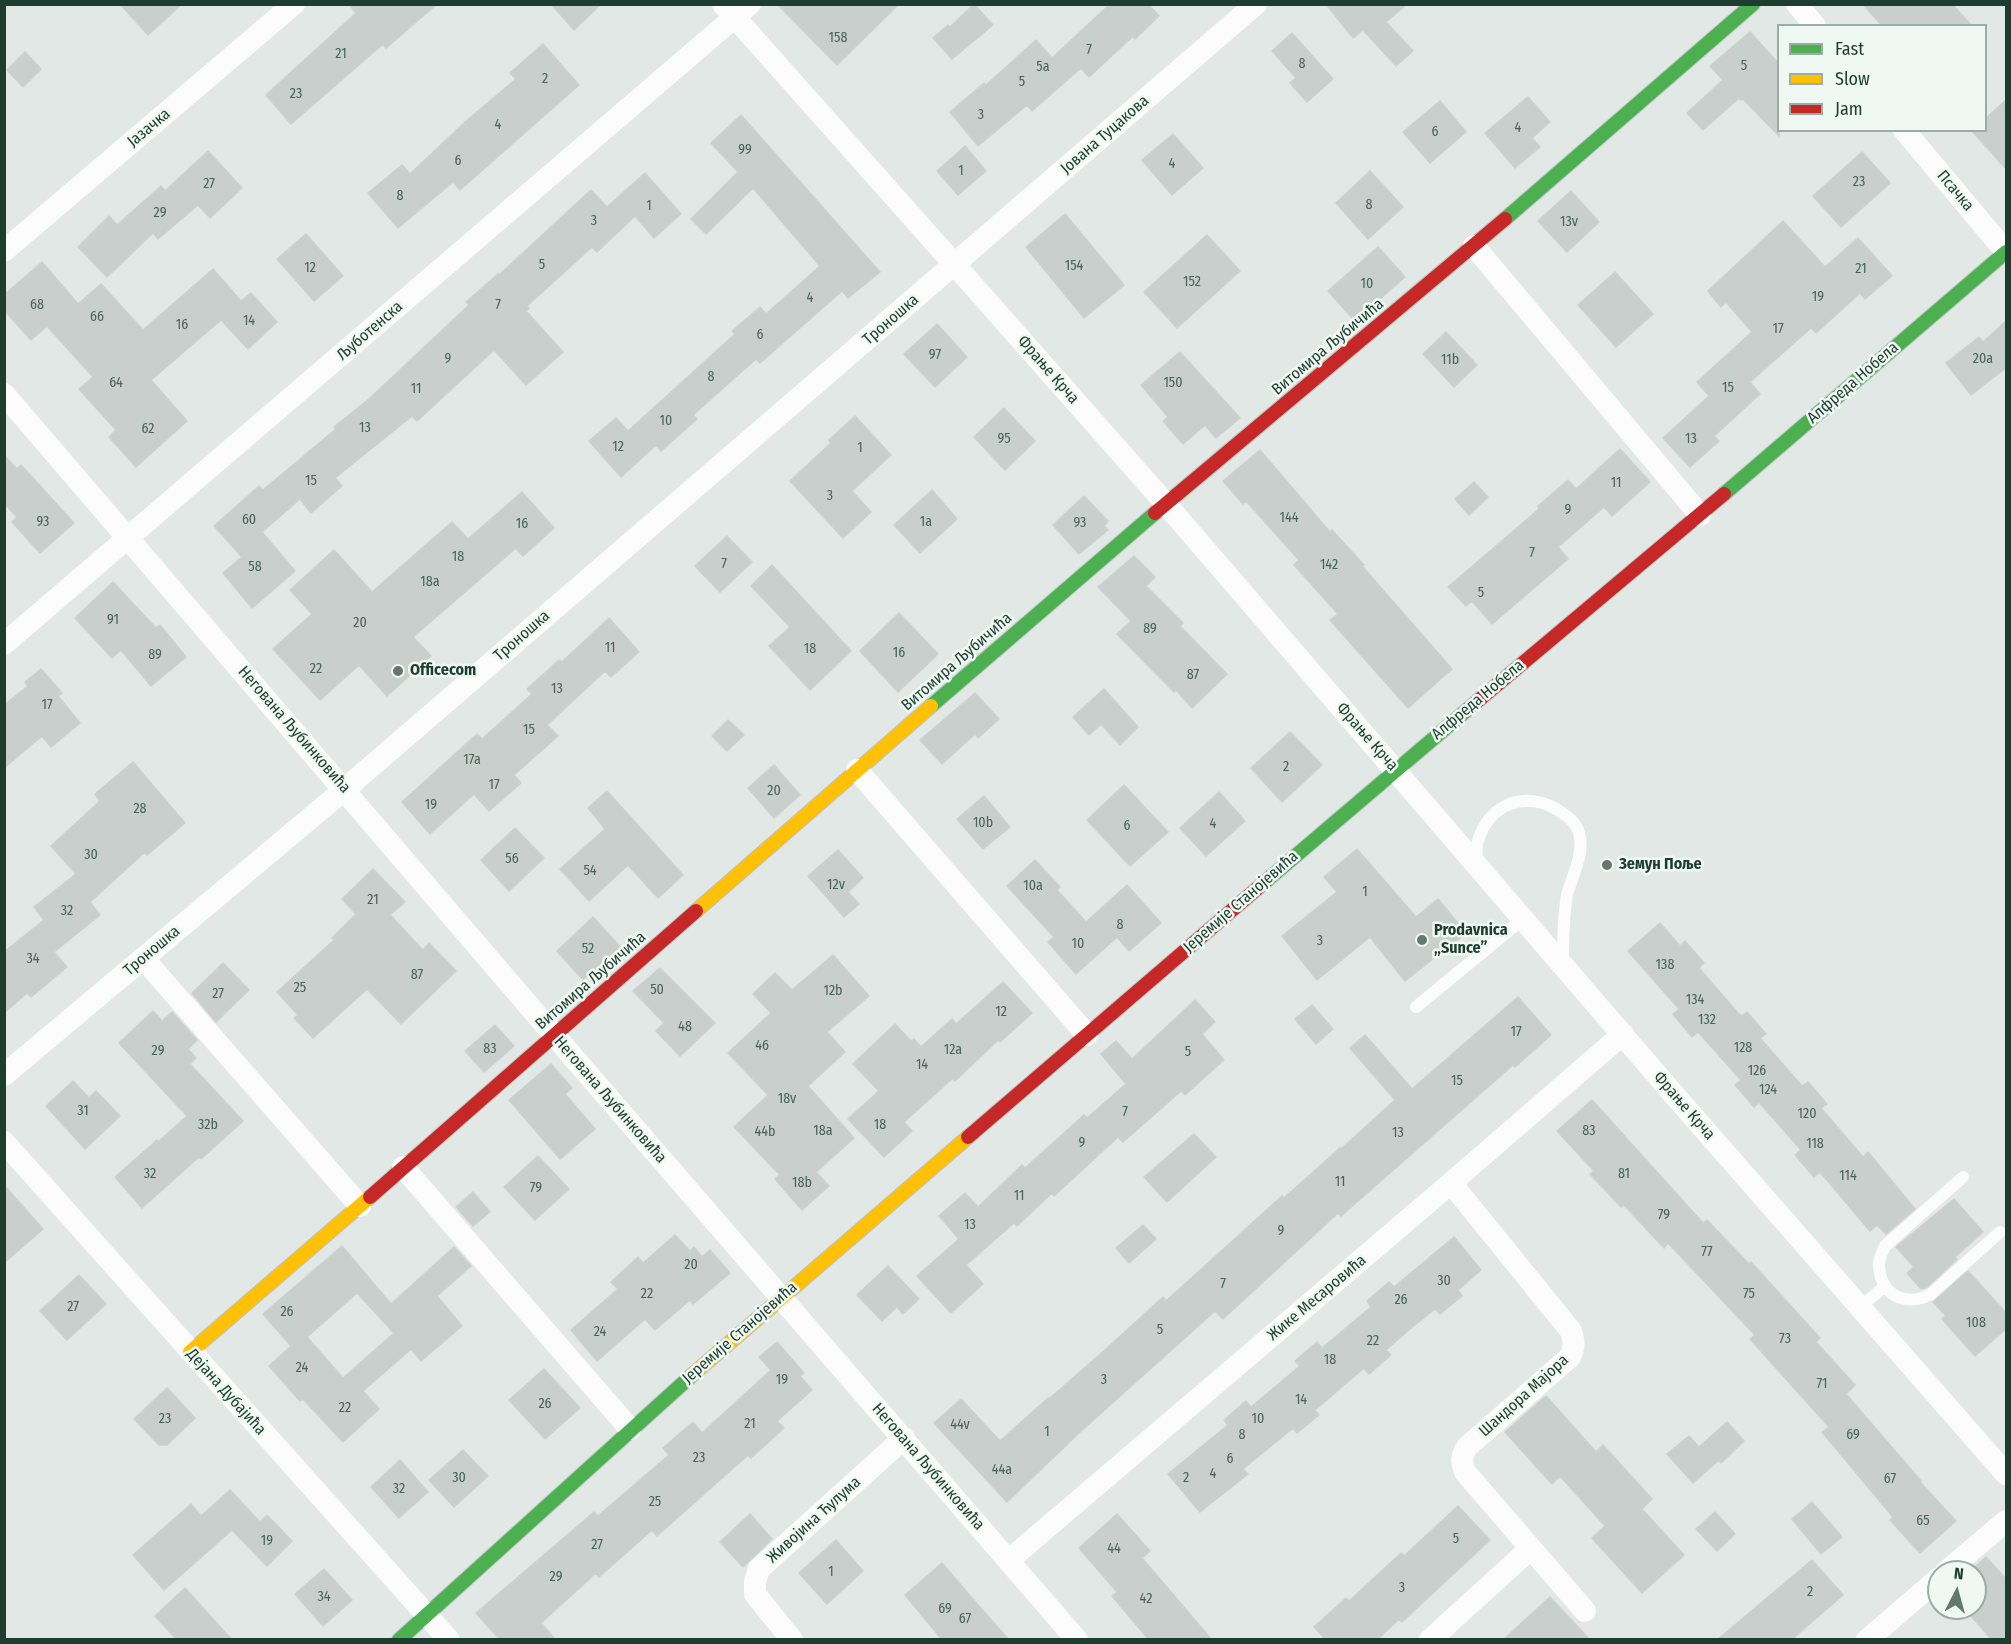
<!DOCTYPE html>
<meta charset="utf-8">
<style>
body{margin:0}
#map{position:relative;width:2011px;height:1644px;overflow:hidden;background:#e2e8e5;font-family:"Fira Sans Condensed",sans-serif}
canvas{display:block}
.frame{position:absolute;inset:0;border:6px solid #1e3d31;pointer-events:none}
.legend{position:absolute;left:1777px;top:24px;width:210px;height:108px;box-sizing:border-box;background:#eff8f2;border:2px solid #9bada5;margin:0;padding:8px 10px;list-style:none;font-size:18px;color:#1e3d31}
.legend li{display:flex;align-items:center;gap:12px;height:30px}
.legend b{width:30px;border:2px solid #9bada5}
.north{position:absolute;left:1927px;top:1560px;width:60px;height:60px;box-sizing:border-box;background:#eff8f2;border:2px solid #9bada5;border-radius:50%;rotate:6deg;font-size:16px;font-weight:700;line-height:24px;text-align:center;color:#1e3d31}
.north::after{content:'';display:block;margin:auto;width:21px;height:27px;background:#637970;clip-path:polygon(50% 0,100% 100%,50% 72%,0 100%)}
</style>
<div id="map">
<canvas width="2011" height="1644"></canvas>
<div class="frame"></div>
<ul class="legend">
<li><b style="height:8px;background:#4caf50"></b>Fast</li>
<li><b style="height:8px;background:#ffc107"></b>Slow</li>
<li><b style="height:8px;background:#c62828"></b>Jam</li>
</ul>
<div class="north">N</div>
</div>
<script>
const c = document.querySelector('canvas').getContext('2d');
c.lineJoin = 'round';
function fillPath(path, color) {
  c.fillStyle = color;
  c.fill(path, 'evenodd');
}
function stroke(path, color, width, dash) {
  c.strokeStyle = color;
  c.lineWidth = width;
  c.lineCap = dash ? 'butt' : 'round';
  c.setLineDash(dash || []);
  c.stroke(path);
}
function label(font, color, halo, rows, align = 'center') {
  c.font = font + ' "Fira Sans Condensed",sans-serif';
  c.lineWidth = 5;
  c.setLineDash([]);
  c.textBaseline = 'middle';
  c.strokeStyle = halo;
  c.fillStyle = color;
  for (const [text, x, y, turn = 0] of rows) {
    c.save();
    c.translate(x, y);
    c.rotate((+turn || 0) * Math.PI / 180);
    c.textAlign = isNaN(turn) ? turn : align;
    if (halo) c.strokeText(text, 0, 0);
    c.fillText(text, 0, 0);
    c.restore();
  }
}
const building = new Path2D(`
 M120,4H182L148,35Z
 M349,4H437L386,48L383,44L291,124L266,95L356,13Z
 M551,4H601L574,30Z
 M777,4H899L837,65Z
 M974,4L993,25L952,59L933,38L948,25L950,27Z
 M1110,4H1148L1159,16L1135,39L1133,36L1089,77L1081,68L1032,111L1027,105L978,146L950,112L984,83L986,85L1036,40L1052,58Z
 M1326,4H1407L1386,22L1413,51L1396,66L1363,30L1353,38Z
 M1863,4H1952L1972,26H1882Z
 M1750,32L1779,64V136L1743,99L1741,100L1739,98L1703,130L1687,113L1723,80L1710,66Z
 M1292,33L1333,79L1307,102L1290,83L1296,78L1272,51Z
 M543,44L579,85L460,190L453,182L398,228L368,193L402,165L410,174L465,122L516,79L510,73Z
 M25,52L41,69L23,87L7,70Z
 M1528,97L1550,122L1532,138L1540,147L1515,168L1485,133Z
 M2007,99V170L1971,130H1986V118Z
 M1440,101L1466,132L1430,163L1403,132Z
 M741,115L880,272L848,298L842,291L760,363L756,359L693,415L697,419L661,451L656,445L621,477L589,441L616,418L628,431L735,334L732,331L760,307L766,314L820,266L753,188L706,234L691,219L738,172L711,143Z
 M1173,134L1203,168L1172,195L1142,160Z
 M965,146L986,171L958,195L937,171Z
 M208,151L242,188L210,218L198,205L158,239L153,233L107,277L78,247L109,216L117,225L161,186L165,191Z
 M1862,152L1890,183L1841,227L1813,196Z
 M1370,171L1403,207L1368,239L1336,203Z
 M645,173L681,214L654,238L635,216L597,252L592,247L527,306L529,309L526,311L563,352L526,385L494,350L417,421L412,416L335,478L342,486L311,513L300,499L262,532L295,571L252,608L223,573L242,557L214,526L259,486L263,490L336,429L334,427L370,398L469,305L466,302L498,274L499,275L591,190L607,207Z
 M1571,191L1599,222L1567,252L1538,221Z
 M1065,214L1124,285L1084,318L1026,247Z
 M1783,221L1825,267L1858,238L1892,276L1865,299L1860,293L1816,333L1811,328L1750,382L1760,394L1714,436L1719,441L1690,467L1663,438L1709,396L1697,382L1752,332L1726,302L1721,307L1708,291Z
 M306,234L343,276L314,301L277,259Z
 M1207,235L1240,271L1177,328L1144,292Z
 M1378,247L1405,277L1355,321L1328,291Z
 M42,262L78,304L101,284L143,330L213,269L241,301L251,293L277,322L248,349L221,320L151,380L187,421L136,467L109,437L116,430L79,389L93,377L47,326L31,340L4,310V295Z
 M1615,272L1653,314L1616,347L1578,305Z
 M2007,320V367L1971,395L1946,363L1979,337L1983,342Z
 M937,324L967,357L935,387L904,354Z
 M1446,332L1477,365L1454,387L1423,354Z
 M1180,352L1240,418L1216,438L1205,425L1183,444L1163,421L1168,417L1141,385Z
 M1004,408L1035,441L1005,470L974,437Z
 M855,416L891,455L852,491L871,512L843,538L790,481L831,443L829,440Z
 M1620,449L1650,482L1612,516L1604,507L1558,547L1568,559L1492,624L1472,601L1466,606L1448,587L1539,509L1538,506L1568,480L1576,489Z
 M1260,450L1330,532L1332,530L1364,565L1362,566L1452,669L1408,708L1330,620L1338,614L1294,565L1299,560L1246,501L1243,504L1223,481Z
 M4,455L17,469L21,465L74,523L40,553L12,522L17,517L4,503Z
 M1474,482L1488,497L1469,515L1455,499Z
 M932,490L957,519L920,553L894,525Z
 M522,492L554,528L523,556L516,548L413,637L431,656L387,696L359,665L320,700L273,649L312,614L290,590L334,550L372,592L452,522L468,539Z
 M1084,496L1108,521L1104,526L1108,530L1079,554L1053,525Z
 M727,536L752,562L720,592L695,566Z
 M1134,556L1155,577L1146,586L1183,623L1180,626L1227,674L1192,708L1176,690L1174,692L1117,634L1131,621L1098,587Z
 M772,565L851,651L810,690L769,646L790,627L751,586Z
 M113,582L156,628L160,625L186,657L151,686L121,650L112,658L75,618Z
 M899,613L938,654L898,692L860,651Z
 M609,618L639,652L611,677L605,671L547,725L558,736L514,775L521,783L489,811L474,794L430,834L402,802L477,734L482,739L532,694L527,689L559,660L562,662Z
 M41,669L62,693L58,696L80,723L51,747L42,736L4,768V705L28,686L25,682Z
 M1104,689L1138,727L1120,745L1101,724L1089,735L1073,717Z
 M975,693L999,719L978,738L975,734L942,764L920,740Z
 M728,720L744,735L727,751L712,736Z
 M1290,732L1322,765L1282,802L1251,768Z
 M133,762L185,823L147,855L145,852L90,902L100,915L54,952L67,967L31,997L27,993L4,1013V952L44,920L34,907L76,874L51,846L100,801L95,794Z
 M774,765L800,795L774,818L748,788Z
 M1124,785L1168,832L1130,866L1087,820Z
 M607,791L683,875L658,898L628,865L589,901L560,869L605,829L588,808Z
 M1219,792L1245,821L1206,856L1180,828Z
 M984,796L1010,827L983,849L957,819Z
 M515,828L544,858L509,891L481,860Z
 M1357,849L1416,917L1438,899L1466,933L1405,981L1370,937L1317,980L1282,936L1337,892L1324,877Z
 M838,850L863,878L848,892L859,904L844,917L808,876Z
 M1035,860L1060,887L1057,890L1086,922L1127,885L1161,923L1129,951L1117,937L1076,974L1048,942L1054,937L1007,886Z
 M373,869L405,902L390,915L423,950L429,943L456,971L401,1024L367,989L313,1038L294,1018L298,1015L277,992L334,940L332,938L356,914L342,899Z
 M593,917L623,950L607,964L604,961L583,980L557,951Z
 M1660,923L1680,946L1685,941L1704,963L1699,968L1738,1013L1742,1016L1747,1012L1766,1034L1760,1038L1802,1086L1808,1082L1827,1104L1821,1108L1863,1157L1868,1152L1915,1209L1886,1234L1877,1225L1870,1231L1820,1172L1814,1177L1795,1155L1801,1150L1759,1102L1754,1107L1744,1095L1735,1085L1741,1080L1698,1032L1692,1037L1673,1014L1679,1009L1628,951Z
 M833,955L869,996L827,1032L845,1052L808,1086L854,1138L816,1172L829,1186L802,1210L775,1179L780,1175L734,1127L768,1095L728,1053L771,1013L753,994L775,973L792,990Z
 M223,963L249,990L216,1022L192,993Z
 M660,968L715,1023L680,1056L656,1031L664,1023L633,991Z
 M1003,982L1032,1013L1000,1042L998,1040L955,1081L953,1078L904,1122L912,1131L884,1157L848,1119L879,1091L853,1064L895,1024L911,1041L914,1039L921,1047L952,1019L956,1024Z
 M1518,997L1551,1035L1515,1067L1513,1065L1341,1216L1338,1213L1223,1319L1215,1311L1079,1433L1007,1502L934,1423L961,1399L1000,1441L1048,1398L1049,1399L1106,1349L1163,1297L1166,1301L1282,1196L1284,1198L1340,1148L1341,1149L1395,1100L1350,1048L1365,1035L1412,1089Z
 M1195,1000L1215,1022L1202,1034L1224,1060L1185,1095L1181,1091L1123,1142L1118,1137L1054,1196L1052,1193L1017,1226L1014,1223L966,1265L983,1284L951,1313L917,1276L959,1239L939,1216L965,1193L978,1207L1022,1165L1025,1168L1084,1115L1087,1118L1126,1084L1101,1054L1116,1041L1132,1059Z
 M1312,1005L1333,1029L1316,1044L1295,1019Z
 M153,1011L162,1021L172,1012L197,1040L188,1049L196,1058L190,1064L243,1121L201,1159L199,1157L142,1208L115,1177L157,1140L158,1142L187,1116L119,1043Z
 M495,1025L514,1046L484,1072L465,1051Z
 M551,1064L572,1088L565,1094L595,1129L560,1159L509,1100Z
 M73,1081L89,1098L96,1091L120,1116L85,1149L46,1106Z
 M1592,1100L1703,1223L1707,1220L1749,1264L1751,1262L1820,1338L1816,1342L1855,1385L1846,1394L1921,1481L1920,1482L1956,1521L1920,1553L1890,1520L1893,1517L1822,1432L1829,1427L1750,1339L1755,1335L1668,1243L1664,1248L1624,1205L1621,1207L1590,1174L1594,1171L1557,1131Z
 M1194,1134L1216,1157L1167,1202L1144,1177Z
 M538,1156L569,1189L535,1220L504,1187Z
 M4,1185L43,1229L4,1263Z
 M473,1192L490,1212L473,1226L456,1207Z
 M1954,1199L1983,1232L1955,1257L1957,1259L1927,1287L1921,1289L1907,1273L1914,1267L1896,1247Z
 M1143,1225L1156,1239L1129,1263L1116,1248Z
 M675,1235L690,1251L694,1247L702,1257L710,1250L730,1273L693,1304L690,1300L655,1330L645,1319L597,1361L571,1330L618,1289L611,1282L638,1257L643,1263Z
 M1454,1237L1481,1270L1458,1290L1462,1296L1440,1314L1435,1309L1410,1329L1386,1350L1391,1355L1369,1374L1364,1368L1315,1410L1319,1415L1297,1433L1293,1428L1243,1469L1248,1474L1200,1512L1168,1474L1228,1425L1224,1420L1246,1401L1251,1407L1300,1366L1295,1361L1317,1342L1322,1348L1371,1307L1367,1301L1389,1282L1394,1287Z
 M342,1246L391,1304L454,1247L471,1266L437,1296L462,1326L421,1361L411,1349L363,1391L379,1409L343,1442L303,1399L300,1401L269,1366L291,1346L263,1314ZM357,1293L394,1333L343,1378L307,1337Z
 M888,1266L919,1299L903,1314L897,1307L882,1321L857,1295Z
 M1968,1271L2007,1314V1328L1975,1356L1942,1319L1946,1316L1933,1302Z
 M79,1275L106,1304L67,1340L40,1311Z
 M777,1342L804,1373L800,1376L812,1390L777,1421L784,1428L751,1458L748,1455L657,1536L652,1530L599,1577L596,1573L541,1623L556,1640H500L476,1613L594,1512L598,1516L669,1455L663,1448L693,1422L702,1433L771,1370L759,1357Z
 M544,1369L580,1408L545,1439L509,1400Z
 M167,1388L195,1418L167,1445H159L134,1419Z
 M1546,1396L1596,1452L1603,1445L1652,1499L1642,1509L1684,1555L1642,1593L1592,1538L1605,1526L1560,1476L1552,1484L1505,1432Z
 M1727,1422L1744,1441L1721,1463L1719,1460L1693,1483L1667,1454L1689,1436L1699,1447Z
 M463,1450L488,1476L454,1507L429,1480Z
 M400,1460L428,1492L399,1518L371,1487Z
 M230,1490L260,1522L267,1515L292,1541L267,1566L232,1530L164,1590L133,1555L191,1504L201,1516Z
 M1812,1502L1842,1537L1821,1554L1792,1519Z
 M1458,1506L1490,1540L1402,1622L1399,1619L1377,1640H1326L1314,1627L1346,1598L1349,1601L1401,1553L1404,1556Z
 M1715,1512L1735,1534L1717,1551L1696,1529Z
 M750,1514L772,1539L743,1567L720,1542Z
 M1117,1514L1150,1551L1142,1558L1212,1640H1149L1112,1596L1117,1592L1079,1548Z
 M836,1540L863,1571L827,1604L799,1573Z
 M1986,1557L2007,1580V1640H1992L1964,1608H1975V1572H1969Z
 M1812,1560L1843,1595L1791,1640H1717Z
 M942,1563L972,1598L1009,1640H942L935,1631L905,1595Z
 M324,1569L352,1600L323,1626L295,1594Z
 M185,1588L232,1640H177L155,1616Z
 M1550,1597L1590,1640H1503Z`);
const lane = new Path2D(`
 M1476,864C1477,856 1476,848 1478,841C1489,804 1525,790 1558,810C1567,816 1576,822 1579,833C1585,853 1572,876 1567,895C1563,917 1563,941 1563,964
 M1416,1007L1523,919
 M1963,1177L1885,1246C1883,1251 1879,1258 1879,1264C1879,1294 1905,1308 1931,1294L2000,1232
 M1859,1308L1885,1286`);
const street = new Path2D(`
 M723,4L955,265L1166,504L1676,1097L2006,1474
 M1797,4L1815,26
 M1904,130L2006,252
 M1474,246L1700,515
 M4,251L294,4
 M4,394L554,1035L1077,1640
 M4,644L750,4
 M857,770L1087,1035
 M143,958L360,1206
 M4,1075L345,789L1256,4
 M4,1142L449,1640
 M403,1167L630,1429
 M1451,1183L1571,1331C1574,1341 1575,1347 1570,1357L1467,1447C1461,1456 1461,1462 1465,1472L1585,1611
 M1009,1560L1451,1183L1623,1034
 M1946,1572L2006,1521
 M792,1640L755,1594V1581L759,1569L904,1438
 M1430,1640L1530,1549
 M1867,1640L1939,1578`);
const fast = new Path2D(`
 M1505,219L1753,4
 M1724,494L2006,252
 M931,706L1155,513
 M1266,881L1467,710
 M399,1640L691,1376`);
const slow = new Path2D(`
 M696,911L931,706
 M190,1352L370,1197
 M691,1376L968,1137`);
const jam = new Path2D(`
 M1155,513L1505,219
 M1467,710L1724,494
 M968,1137L1266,881
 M370,1197L696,911`);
const markers = [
 [398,671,6,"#637970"],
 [1607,865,6,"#637970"],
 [1422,940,6,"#637970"]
];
const numberNames = [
 ["158",838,38],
 ["7",1089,50],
 ["21",341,54],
 ["8",1302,64],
 ["5",1744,66],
 ["5a",1043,67],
 ["2",545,79],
 ["5",1022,82],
 ["23",296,94],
 ["3",981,115],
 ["4",498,125],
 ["4",1518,128],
 ["6",1435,132],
 ["99",745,150],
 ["6",458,161],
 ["4",1172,164],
 ["1",961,171],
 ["23",1859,182],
 ["27",209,184],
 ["8",400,196],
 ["8",1369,205],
 ["1",649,206],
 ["29",160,213],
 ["3",594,221],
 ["13v",1569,222],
 ["5",542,265],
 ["154",1074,266],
 ["12",310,268],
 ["21",1861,269],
 ["152",1192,282],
 ["10",1367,284],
 ["19",1818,297],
 ["4",810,298],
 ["68",37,305],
 ["7",498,305],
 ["66",97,317],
 ["14",249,321],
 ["16",182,325],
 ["17",1778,329],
 ["6",760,335],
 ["97",935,355],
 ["9",448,359],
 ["20a",1983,359],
 ["11b",1450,360],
 ["8",711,377],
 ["64",116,383],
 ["150",1173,383],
 ["15",1728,388],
 ["11",416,389],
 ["10",666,421],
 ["13",365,428],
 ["62",148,429],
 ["95",1004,439],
 ["13",1691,439],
 ["12",618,447],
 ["1",860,448],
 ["15",311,481],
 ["11",1616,483],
 ["3",830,496],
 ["9",1568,510],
 ["144",1289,518],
 ["60",249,520],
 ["93",43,522],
 ["1a",926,522],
 ["93",1080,523],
 ["16",522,524],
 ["7",1532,553],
 ["18",458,557],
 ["7",724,564],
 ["142",1329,565],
 ["58",255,567],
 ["18a",430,582],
 ["5",1481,593],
 ["91",113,620],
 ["20",360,623],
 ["89",1150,629],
 ["11",610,648],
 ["18",810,649],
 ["16",899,653],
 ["89",155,655],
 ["22",316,669],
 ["87",1193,675],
 ["13",557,689],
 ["17",47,705],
 ["15",529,730],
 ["17a",472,760],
 ["2",1286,767],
 ["17",494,785],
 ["20",774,791],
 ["19",431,805],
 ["28",140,809],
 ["10b",983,823],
 ["4",1213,824],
 ["6",1127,826],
 ["30",91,855],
 ["56",512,859],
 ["54",590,871],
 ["12v",836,885],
 ["10a",1033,886],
 ["1",1365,892],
 ["21",373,900],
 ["32",67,911],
 ["8",1120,925],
 ["3",1320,941],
 ["10",1078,944],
 ["52",588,949],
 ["34",33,959],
 ["138",1665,965],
 ["87",417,975],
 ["25",300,988],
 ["50",657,990],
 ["12b",833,991],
 ["27",218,994],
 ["134",1695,1000],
 ["12",1001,1012],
 ["132",1707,1020],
 ["48",685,1027],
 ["17",1516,1032],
 ["46",762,1046],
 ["128",1743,1048],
 ["83",490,1049],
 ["12a",953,1050],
 ["29",158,1051],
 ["5",1188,1052],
 ["14",922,1065],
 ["126",1757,1071],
 ["15",1457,1081],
 ["124",1768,1090],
 ["18v",787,1099],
 ["31",83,1111],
 ["7",1125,1112],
 ["120",1807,1114],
 ["32b",208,1125],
 ["18",880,1125],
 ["18a",823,1131],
 ["83",1589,1131],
 ["44b",765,1132],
 ["13",1398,1133],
 ["9",1082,1143],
 ["118",1815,1144],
 ["32",150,1174],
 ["81",1624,1174],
 ["114",1848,1176],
 ["11",1340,1182],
 ["18b",802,1183],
 ["79",536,1188],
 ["11",1019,1196],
 ["79",1664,1215],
 ["13",970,1225],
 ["9",1281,1231],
 ["77",1707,1252],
 ["20",691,1265],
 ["30",1444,1281],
 ["7",1223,1284],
 ["22",647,1294],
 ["75",1749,1294],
 ["26",1401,1300],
 ["27",73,1307],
 ["26",287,1312],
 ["108",1976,1323],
 ["5",1160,1330],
 ["24",600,1332],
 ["73",1785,1339],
 ["22",1373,1341],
 ["18",1330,1360],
 ["24",302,1368],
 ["19",782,1380],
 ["3",1104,1380],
 ["71",1822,1384],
 ["14",1301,1400],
 ["26",545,1404],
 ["22",345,1408],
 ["23",165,1419],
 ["10",1258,1419],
 ["21",750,1424],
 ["44v",960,1425],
 ["1",1047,1432],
 ["8",1242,1435],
 ["69",1853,1435],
 ["23",699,1458],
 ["6",1230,1459],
 ["44a",1002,1470],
 ["4",1213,1474],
 ["30",459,1478],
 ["2",1186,1478],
 ["67",1890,1479],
 ["32",399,1489],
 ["25",655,1502],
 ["65",1923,1521],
 ["5",1456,1539],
 ["19",267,1541],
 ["27",597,1545],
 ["44",1114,1549],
 ["1",831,1572],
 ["29",556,1577],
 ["3",1402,1588],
 ["2",1810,1592],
 ["34",324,1597],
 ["42",1146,1599],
 ["69",945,1609],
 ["67",965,1619]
];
const streetNames = [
 ["Јазачка",149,128,-40],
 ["Јована Туцакова",1105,135,-41],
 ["Псачка",1955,191,50],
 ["Троношка",891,320,-41],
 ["Љуботенска",370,331,-41],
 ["Витомира Љубичића",1328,347,-40],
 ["Фрање Крча",1048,370,49],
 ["Алфреда Нобела",1853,383,-41],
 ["Троношка",522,636,-41],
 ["Витомира Љубичића",957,662,-41],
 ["Алфреда Нобела",1478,700,-40],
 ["Негована Љубинковића",294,730,49],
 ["Фрање Крча",1367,737,49],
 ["Јеремије Станојевића",1241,902,-41],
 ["Троношка",152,951,-40],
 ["Витомира Љубичића",591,981,-41],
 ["Негована Љубинковића",610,1100,49],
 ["Фрање Крча",1684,1106,49],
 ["Жике Месаровића",1317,1298,-40],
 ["Јеремије Станојевића",740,1333,-41],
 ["Дејана Дубајића",226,1392,48],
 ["Шандора Мајора",1524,1396,-42],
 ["Негована Љубинковића",928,1467,49],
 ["Живојина Ћулума",814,1520,-42]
];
const poiNames = [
 ["Officecom",410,671],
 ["Земун Поље",1619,865],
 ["Prodavnica",1434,931],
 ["„Sunce”",1434,949]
];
fillPath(building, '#c8cfcc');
stroke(building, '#cad1ce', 1.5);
stroke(fast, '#bbc5c0', 16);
stroke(slow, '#bbc5c0', 16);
stroke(jam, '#bbc5c0', 16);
stroke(lane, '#fbfcfb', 12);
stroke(street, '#fbfcfb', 22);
stroke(fast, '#4caf50', 14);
stroke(slow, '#ffc107', 14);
stroke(jam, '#c62828', 14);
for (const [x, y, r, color] of markers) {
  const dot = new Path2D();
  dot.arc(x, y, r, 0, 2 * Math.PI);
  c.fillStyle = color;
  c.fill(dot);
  stroke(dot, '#eff8f2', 2);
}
label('14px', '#496258', null, numberNames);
label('16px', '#1e3d31', '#eff8f2', streetNames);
label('bold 16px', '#1e3d31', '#eff8f2', poiNames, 'left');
</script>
